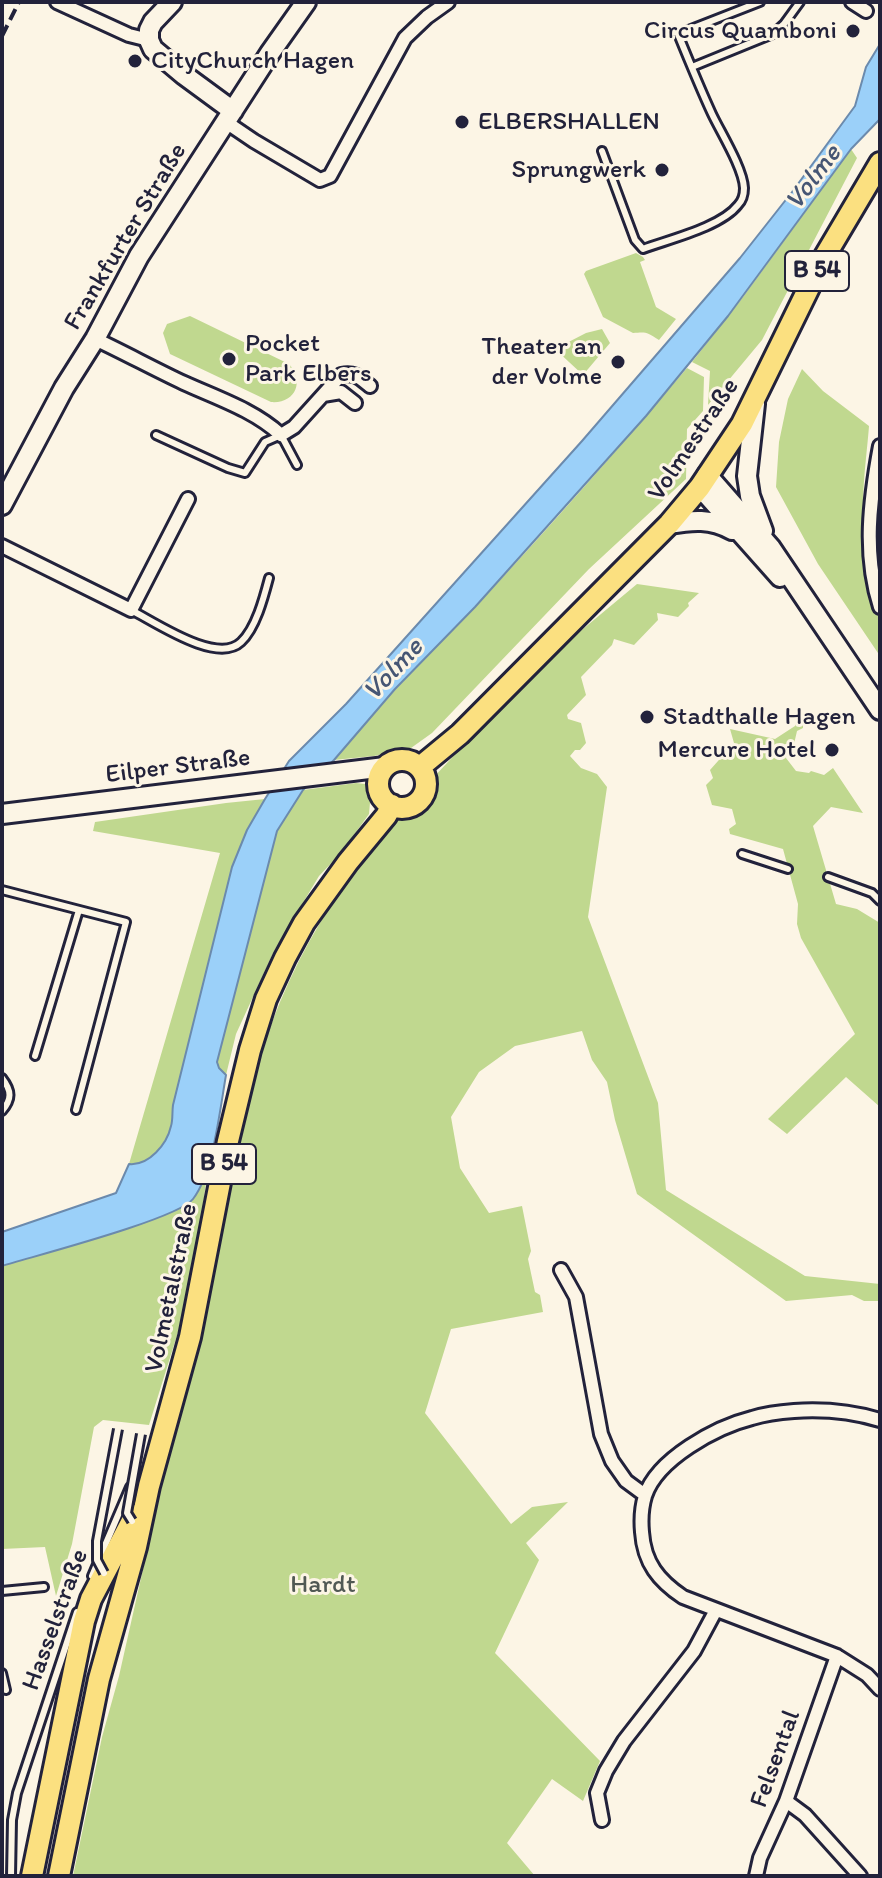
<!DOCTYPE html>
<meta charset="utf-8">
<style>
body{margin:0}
#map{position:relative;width:882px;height:1878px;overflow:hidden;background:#fcf5e5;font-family:Itim,sans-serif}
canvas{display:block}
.frame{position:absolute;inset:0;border:4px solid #22223b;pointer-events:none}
</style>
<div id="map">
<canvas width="882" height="1878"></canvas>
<div class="frame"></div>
</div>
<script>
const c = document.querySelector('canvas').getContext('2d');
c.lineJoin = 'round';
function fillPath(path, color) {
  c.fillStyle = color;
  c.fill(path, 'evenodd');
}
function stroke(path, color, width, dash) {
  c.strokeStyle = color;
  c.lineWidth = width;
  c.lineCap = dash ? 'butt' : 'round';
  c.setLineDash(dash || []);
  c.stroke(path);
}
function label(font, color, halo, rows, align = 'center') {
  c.font = font + ' Itim,sans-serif';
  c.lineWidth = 6;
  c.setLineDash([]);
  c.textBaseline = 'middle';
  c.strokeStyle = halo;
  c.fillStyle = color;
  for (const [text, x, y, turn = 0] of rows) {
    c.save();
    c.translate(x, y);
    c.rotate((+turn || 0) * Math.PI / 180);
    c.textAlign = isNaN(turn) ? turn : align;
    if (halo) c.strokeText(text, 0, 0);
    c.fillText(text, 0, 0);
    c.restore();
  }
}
const green = new Path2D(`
 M851,149L857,158L762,340L708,405L710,371L692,362L743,297Z
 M636,253L643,257L645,260L640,262L656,307L676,319L659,340C646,332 647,332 633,333L603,317L584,274L586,271Z
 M190,316L289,364C305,382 295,404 271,402L170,354L163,333L167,324Z
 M602,329L610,343L583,375L555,349L586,333Z
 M687,368L704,377L703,411L687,429L686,479L589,569L432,733L411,748L374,756L334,760C377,705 427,657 475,607C548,529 618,449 687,368Z
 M802,369L823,391L869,426C867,454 860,500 865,527C867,539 874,551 880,562V656L818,564L776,487L779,442L788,399Z
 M637,584L699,593L688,603L689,606L678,617L657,613L658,620L634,645L614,639L612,645L581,677L586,695L567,715L568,719L581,723L586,743L580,750H575L570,756L581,768L597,774L607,787L588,917L658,1103L666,1190L805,1276L880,1284V1301H864L852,1295L786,1301L637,1194L615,1120L607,1082L592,1060L582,1031L515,1046L479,1072L451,1117L460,1168L489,1213L522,1206L531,1251L528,1259L535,1292L540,1295L543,1312L451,1329L425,1413L511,1524L532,1507L568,1502L526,1543L539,1560L495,1653L600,1761L583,1801L552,1779L507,1843L535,1876H73L102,1737L119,1676L251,1089C282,968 344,869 432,781L433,778L500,706L553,654Z
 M797,714L807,717L803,721V728L797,731L794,744L788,749L786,758L796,771L809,773L811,771L824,775L833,768L863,813L831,807L813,826L836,904L857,909L880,923V1107L846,1077L787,1134L768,1119L855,1034L801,938L797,924L798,904L783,849L730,834L729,829L736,824L732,809L712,805L706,785L713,778L710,770L734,743L730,729L775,739L795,726Z
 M356,783L365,784L371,791L369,814L341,853L319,876L274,951L236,1034L226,1075L219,1068L217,1062L277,831L303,790Z
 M265,799L247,830L232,867L173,1105C172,1112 173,1119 171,1126C167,1143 149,1166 129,1164L220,853L93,831L95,822L226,803Z
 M207,1175L202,1213L179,1329L149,1425L103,1420L94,1427L72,1544L56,1596L45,1547L2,1549V1266L136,1226L192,1201Z`);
const water = new Path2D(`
 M880,44V119L851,149L728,316L646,416L475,607L395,689L334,760L303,790L277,831L217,1062L219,1068L226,1075C220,1109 213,1174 193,1199C178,1219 34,1256 2,1266V1232L116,1193L129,1164C149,1166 167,1144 171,1126C173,1120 172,1112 173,1105L232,867L247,830L265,799L289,761L346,704L582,441L740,258L792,192L855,106L866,67Z`);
const lane = new Path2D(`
 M692,67L773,34L784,24L800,2
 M602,151L635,240L643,249C670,239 721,227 738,205C742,201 744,194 744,188C743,168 721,133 712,114C700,88 689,61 678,34L760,2
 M156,435L228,468L245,473L265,442L281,435L297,465
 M131,610C155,622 217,665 241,642C256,628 264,597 269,578
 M742,854L788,869
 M828,877L872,893L880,901
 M2,890L126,922L76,1110
 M35,1056L79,910
 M2,1078C12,1091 12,1099 2,1111
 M92,1576L130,1487
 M2,1591L44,1587
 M2,1673L6,1690
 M11,1876L12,1820L17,1793L77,1612`);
const street = new Path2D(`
 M57,2L129,35L149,40
 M852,2L866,11
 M226,122L254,141L320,180L330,176L405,38L427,17L448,2
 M95,339C125,353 154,369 184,383C217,398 254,410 281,435L294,427L341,375C355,372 360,378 370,386
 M323,395L341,392L355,403
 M880,446C870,500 863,554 880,607
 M2,546L131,610L188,499
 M561,1270L576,1297L601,1434L612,1461L626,1481L645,1495
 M880,1420C853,1412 822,1409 794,1411C780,1412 765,1414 752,1418C716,1427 657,1459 645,1496C642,1506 641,1521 642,1532C644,1563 659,1581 683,1597L837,1656L867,1675L880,1689
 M786,1801L805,1815L860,1876
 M602,1820L597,1793L606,1771L624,1741L694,1651L716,1610
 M756,1876L760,1858L786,1801L837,1656`);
const secondary = new Path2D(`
 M172,2L153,22L149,30V40L153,49L184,75L233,111
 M755,404L747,476L750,496L763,531
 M707,475L771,548L880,710
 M700,487L780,577
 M2,505L64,388L95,339L139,256L270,53L306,2
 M669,524C692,520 711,518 732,530
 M2,814L385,767`);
const primary = new Path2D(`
 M378 784a24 24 0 1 1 48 0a24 24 0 1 1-48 0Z
 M420,767L460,734L669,524L700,487L742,424L822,261L880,163
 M32,1876L84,1621L91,1599L135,1515
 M59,1876L99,1679L136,1547L149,1486L190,1337L228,1141L250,1050L266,999L285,958L304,923L348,862L386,816L392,805`);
const rail = new Path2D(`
 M2,36L19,2`);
const laneBridge = new Path2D(`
 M132,1521L127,1513L141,1434
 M104,1573L97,1560V1541L118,1429`);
const markers = [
 [853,31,8,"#22223b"],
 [135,61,8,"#22223b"],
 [462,122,8,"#22223b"],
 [662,170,8,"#22223b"],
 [229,359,8,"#22223b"],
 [618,362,8,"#22223b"],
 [647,717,8,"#22223b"],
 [832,750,8,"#22223b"]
];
const shields = [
 [817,271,64],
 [224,1164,64]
];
const shieldNames = [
 ["B 54",817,271],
 ["B 54",224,1164]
];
const poiNames = [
 ["Circus Quamboni",837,31],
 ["CityChurch Hagen",151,61,"left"],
 ["ELBERSHALLEN",478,122,"left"],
 ["Sprungwerk",646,170],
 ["Pocket",245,344,"left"],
 ["Park Elbers",245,374,"left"],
 ["Theater an",602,347],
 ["der Volme",602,377],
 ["Stadthalle Hagen",663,717,"left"],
 ["Mercure Hotel",816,750]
];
const streetNames = [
 ["Frankfurter Straße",126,237,-59],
 ["Volmestraße",694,440,-56],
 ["Eilper Straße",178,767,-7],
 ["Volmetalstraße",172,1288,-78],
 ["Hasselstraße",56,1620,-70],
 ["Felsental",776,1759,-70]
];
const parkNames = [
 ["Hardt",323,1585]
];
const waterNames = [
 ["Volme",814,178,-53],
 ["Volme",394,670,-47]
];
fillPath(green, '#c0d88f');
fillPath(water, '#9bd0f9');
stroke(water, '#6b8aad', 2);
stroke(lane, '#22223b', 12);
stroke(street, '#22223b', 18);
stroke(secondary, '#22223b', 24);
stroke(primary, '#22223b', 26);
stroke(lane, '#fcf5e5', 6);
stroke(street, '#fcf5e5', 12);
stroke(secondary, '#fcf5e5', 18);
stroke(primary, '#fbe080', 20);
stroke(rail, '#22223b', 4, [12, 6]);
stroke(laneBridge, '#22223b', 12, []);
stroke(laneBridge, '#fcf5e5', 6);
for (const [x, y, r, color] of markers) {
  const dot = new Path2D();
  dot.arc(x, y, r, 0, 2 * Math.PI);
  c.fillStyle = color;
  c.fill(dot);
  stroke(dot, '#fcf5e5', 3);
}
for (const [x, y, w] of shields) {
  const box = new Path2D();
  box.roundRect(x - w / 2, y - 20, w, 40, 6);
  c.fillStyle = '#fcf5e5';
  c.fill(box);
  stroke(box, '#22223b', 2);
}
label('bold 24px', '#22223b', null, shieldNames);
label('26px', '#22223b', '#fcf5e5', poiNames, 'right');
label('26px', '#22223b', '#fcf5e5', streetNames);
label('26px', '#515954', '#fcf5e5', parkNames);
label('italic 28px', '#465674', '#fcf5e5', waterNames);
</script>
